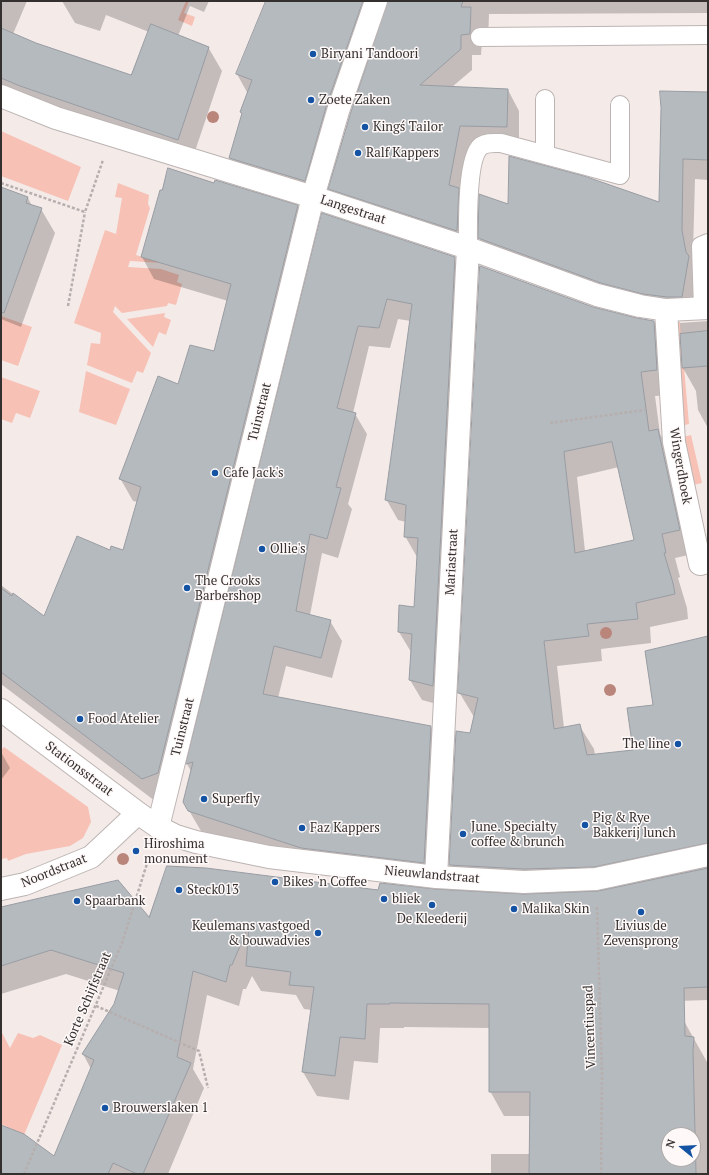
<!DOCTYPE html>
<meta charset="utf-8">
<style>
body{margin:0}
#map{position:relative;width:709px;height:1175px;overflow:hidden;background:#f4ebe9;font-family:"PT Serif",serif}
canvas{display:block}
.frame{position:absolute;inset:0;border:2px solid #33302f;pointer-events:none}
.north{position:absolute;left:661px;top:1127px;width:40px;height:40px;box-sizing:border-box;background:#fef9f8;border:1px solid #ada9a8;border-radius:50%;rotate:288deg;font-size:11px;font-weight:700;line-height:16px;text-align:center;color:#33302f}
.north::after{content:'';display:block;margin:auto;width:14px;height:18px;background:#1453a3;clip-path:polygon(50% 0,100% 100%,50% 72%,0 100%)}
</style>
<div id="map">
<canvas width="709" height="1175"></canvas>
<div class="frame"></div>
<div class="north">N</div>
</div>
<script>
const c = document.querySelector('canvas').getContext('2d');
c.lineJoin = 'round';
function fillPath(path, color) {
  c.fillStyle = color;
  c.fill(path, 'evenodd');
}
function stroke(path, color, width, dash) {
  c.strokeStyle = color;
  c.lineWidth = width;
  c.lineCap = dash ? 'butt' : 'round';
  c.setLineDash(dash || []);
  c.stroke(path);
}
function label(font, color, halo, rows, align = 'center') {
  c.font = font + ' "PT Serif",serif';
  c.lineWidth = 3;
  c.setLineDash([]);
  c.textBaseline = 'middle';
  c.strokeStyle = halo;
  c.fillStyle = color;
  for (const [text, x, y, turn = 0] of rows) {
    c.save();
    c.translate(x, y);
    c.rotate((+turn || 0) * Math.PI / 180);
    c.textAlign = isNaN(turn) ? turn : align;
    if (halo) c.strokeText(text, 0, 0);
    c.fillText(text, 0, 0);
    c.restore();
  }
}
const green = new Path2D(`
 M186,1H189L184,13L195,17L192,26L178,20Z
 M1,131L81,167L68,201L1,176Z
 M118,183L149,195L148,204L150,208L136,255L162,263L130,261L128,267L161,269L179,275L177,282L182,284L176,305L168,303L167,306L122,313L115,306L113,312L151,353L143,373L137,371L132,383L87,365L91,343L100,344L101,333L74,323L105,230L116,234L122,198L115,197Z
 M165,313L164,317L171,320L166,335L159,332L153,347L127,319Z
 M1,316L32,327L18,366L1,360Z
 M676,322H680L689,424L680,426L683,410Z
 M86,371L130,389L116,425L79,412Z
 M1,377L40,391L30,418L16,413L12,423L1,419Z
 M691,435L702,483L693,485L683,437Z
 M4,747L88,807L91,822L83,838L70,846L26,854L8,861L7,858L1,859V750Z
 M1,1031L10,1048L18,1033L33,1038L40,1035L62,1045L24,1135L1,1124Z`);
const shadow = new Path2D(`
 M1,1H27L13,34L35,44L132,76L149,32L106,15L100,31L75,23L62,1H209L204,12L190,6L178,36L208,47L222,71L191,163L1,96Z
 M266,1H358L357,2L372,37L318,205L244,182L230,158L248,94L237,74Z
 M397,1H708V13L489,14L488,40H482L481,55H472V70L452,87L508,90L519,111V147L472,146L469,251L341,209L329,189Z
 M708,93V180L695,179L693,252L703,317L491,259L479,238L509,205L659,204Z
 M215,184L297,206L310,228L155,801L1,684V585L44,618L111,551H124L138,502L133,501L120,478L179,385L215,353L228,301L154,279L142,257Z
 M1,194L28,198L32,206L41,209L55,233L21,327L1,319Z
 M323,214L454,258L466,278L444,706L422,700L410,680L411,652L399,632L415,608L418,557H417L405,536L406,522L398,520L386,499L411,321L398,319L390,348L369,346L353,413L355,414L367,434L348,504L352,509L338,558L322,553L310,615L330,621L342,641L332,678L286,666L278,698L431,727L442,747L435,883L314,868L201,831L184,802L191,771L187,764Z
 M592,308L637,319L654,322L668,346L671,395L655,396L660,434L672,454L693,554L675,558L680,577L678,578L687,608L688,619L650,627L651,643L601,649L602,661L557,666L564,728L579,725L594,749L595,755L634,751L654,705L708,638V1000L647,1002L684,1021L707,1062L708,1174H491V1154H530L531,1116H504L490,1091V1028L404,1027V1028H380L378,1063L354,1061L349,1100L317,1096L303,1072L312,1010L304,1009L296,995L261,991L252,976L246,989H243L239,1006L207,995L193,1069L204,1088L168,1174H1V1126L54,1157L91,1069L83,1054L115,1004L120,991L66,974L1,994V908L149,918L379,891L435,890L536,895V894L464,889L450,865L471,735L474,717L459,692ZM619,467L636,540L585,551L577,477ZM669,1135H693V1159H669Z
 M708,321V428L698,410L696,391L683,368L680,323Z
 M1,752L10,768L1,780Z`);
const building = new Path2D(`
 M266,1H363L326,107L305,181L229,158L242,113L240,112L252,80L236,74Z
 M388,1H463L461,7H471L470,34L461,35V49L420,85L508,89L507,127L460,126L449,185L459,188L457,231L328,189L350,115Z
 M151,24L209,47L178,140L20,86L1,78V28L36,43L131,75Z
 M660,91L708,92V160L683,159L682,230L686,252L689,256L682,297H667L643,294L601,283L478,238L479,194L508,204L509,156L584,176L659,202L661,108Z
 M168,168L214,183L215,180L298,205L158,773L142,779L1,672V588L12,596L13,593L44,616L77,536L110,550L111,546L123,550L141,487L119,479L158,376L178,384L190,345L214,351L231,284L141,257L160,190H162Z
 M1,187L28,197L26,203L42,208L4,313L1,312Z
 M322,213L455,257L433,686L409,680L412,634L398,632L399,605L414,607L418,538L404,537L406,505L385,500L412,304L387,299L379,328L358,326L337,408L356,413L336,487L341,488L327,539L310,534L296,611L331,620L321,658L274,646L263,694L431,726L424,863L301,848L188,811L183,802L193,762L186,764Z
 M480,266L593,307L637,318L654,321L657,370L641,372L649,431L658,429L680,530L662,534L666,553H664L673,583L675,594L636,603L638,619L587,624L589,636L544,641L554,729L580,724L587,755L633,750L627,708L653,705L645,651L708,636V843L594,867L524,869L449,865L456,731L470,733L478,698L458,693ZM612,442L634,540L575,553L564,452Z
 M708,331V366L682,368L680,334Z
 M167,866L206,868L378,890L380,883L435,889L524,894L598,891L708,868V987L684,988L685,1036L694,1037L693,1051L696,1174H529L530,1092H489V1004L390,1003V1004H367L365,1039L340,1037L335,1076L302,1072L314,987L289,985L291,972L246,966L249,925L232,965H230L226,982L193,971L177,1057L191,1063L143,1174H137L113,1163L108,1174H1V1125L24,1134L54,1156L94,1060L82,1054L114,1004L124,973L51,950L1,966V907L118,880L149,917ZM669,1135H693V1159H669Z`);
const path = new Path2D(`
 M1,183L85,212L103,160
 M68,306L85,212
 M550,423L645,410
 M597,907L602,1074L601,1174
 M96,1006L199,1051L208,1088
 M24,1174L122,943L150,854`);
const service = new Path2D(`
 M480,37L708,35
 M545,155V99
 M468,248C468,228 466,158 481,146C487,142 494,143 501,143L620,175V105
 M703,309L701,246L708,243`);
const minor = new Path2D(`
 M1,96L56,118L313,197L468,248L597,295L640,306L666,310L708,308
 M666,310L674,442L700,564L708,562
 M1,710L138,813L158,827L176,836L196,842L269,857L436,877L524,882L596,879L708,855
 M158,827L313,197L338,111L376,1
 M436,877L468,248
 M1,889L25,884L91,857L138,813`);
const trees = [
 [213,117],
 [606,633],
 [610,690],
 [123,859]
];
const markers = [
 [313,54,4,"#1453a3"],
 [311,100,4,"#1453a3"],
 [365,127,4,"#1453a3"],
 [358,153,4,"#1453a3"],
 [215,473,4,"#1453a3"],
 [262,549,4,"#1453a3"],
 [187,588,4,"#1453a3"],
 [80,719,4,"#1453a3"],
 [678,744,4,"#1453a3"],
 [204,799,4,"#1453a3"],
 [585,825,4,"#1453a3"],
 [302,828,4,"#1453a3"],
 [463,834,4,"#1453a3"],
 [136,851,4,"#1453a3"],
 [275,882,4,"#1453a3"],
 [179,890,4,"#1453a3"],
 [384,899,4,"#1453a3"],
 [77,901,4,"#1453a3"],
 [432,905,4,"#1453a3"],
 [514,909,4,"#1453a3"],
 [641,912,4,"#1453a3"],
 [318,933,4,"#1453a3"],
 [105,1108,4,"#1453a3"]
];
const poiNames = [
 ["Biryani Tandoori",321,54],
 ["Zoete Zaken",319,100],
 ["Kingś Tailor",373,127],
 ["Ralf Kappers",366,153],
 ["Cafe Jack's",223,473],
 ["Ollie's",270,549],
 ["The Crooks",195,581],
 ["Barbershop",195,596],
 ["Food Atelier",88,719],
 ["The line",670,744,"right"],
 ["Superfly",212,799],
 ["Pig & Rye",593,818],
 ["Bakkerij lunch",593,833],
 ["June. Specialty",471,827],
 ["coffee & brunch",471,842],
 ["Faz Kappers",310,828],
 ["Hiroshima",144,844],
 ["monument",144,859],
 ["Bikes 'n Coffee",283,882],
 ["Steck013",187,890],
 ["bliek",392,899],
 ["Spaarbank",85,901],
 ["Malika Skin",522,909],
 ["De Kleederij",432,919,"center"],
 ["Keulemans vastgoed",310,926,"right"],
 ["& bouwadvies",310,941,"right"],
 ["Livius de",641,926,"center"],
 ["Zevensprong",641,941,"center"],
 ["Brouwerslaken 1",113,1108]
];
const streetNames = [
 ["Langestraat",353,210,18],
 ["Tuinstraat",260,412,-76],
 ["Wingerdhoek",680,466,80],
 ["Mariastraat",452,562,-87],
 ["Tuinstraat",183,727,-76],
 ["Stationsstraat",79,769,37],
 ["Noordstraat",54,871,-22],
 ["Nieuwlandstraat",432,875,5],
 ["Korte Schijfstraat",88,999,-67],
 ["Vincentiuspad",590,1027,-92]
];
fillPath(green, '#f7c1b5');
fillPath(shadow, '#0003');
fillPath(building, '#b5babf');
stroke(building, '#989ca2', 1);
stroke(service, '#bcb4b2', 20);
stroke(minor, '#bcb4b2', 24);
stroke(path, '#b6afae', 2.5, [3, 2]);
stroke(service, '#fff', 18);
stroke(minor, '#fff', 22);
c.fillStyle = '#ba857b';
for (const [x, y] of trees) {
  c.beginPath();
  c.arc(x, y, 6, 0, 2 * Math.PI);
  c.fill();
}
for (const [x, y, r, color] of markers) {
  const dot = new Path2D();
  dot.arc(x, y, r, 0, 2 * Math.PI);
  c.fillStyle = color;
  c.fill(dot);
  stroke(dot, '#fef9f8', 1.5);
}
label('13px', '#33302f', '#fef9f8', poiNames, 'left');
label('13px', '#33302f', '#fef9f8', streetNames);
</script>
